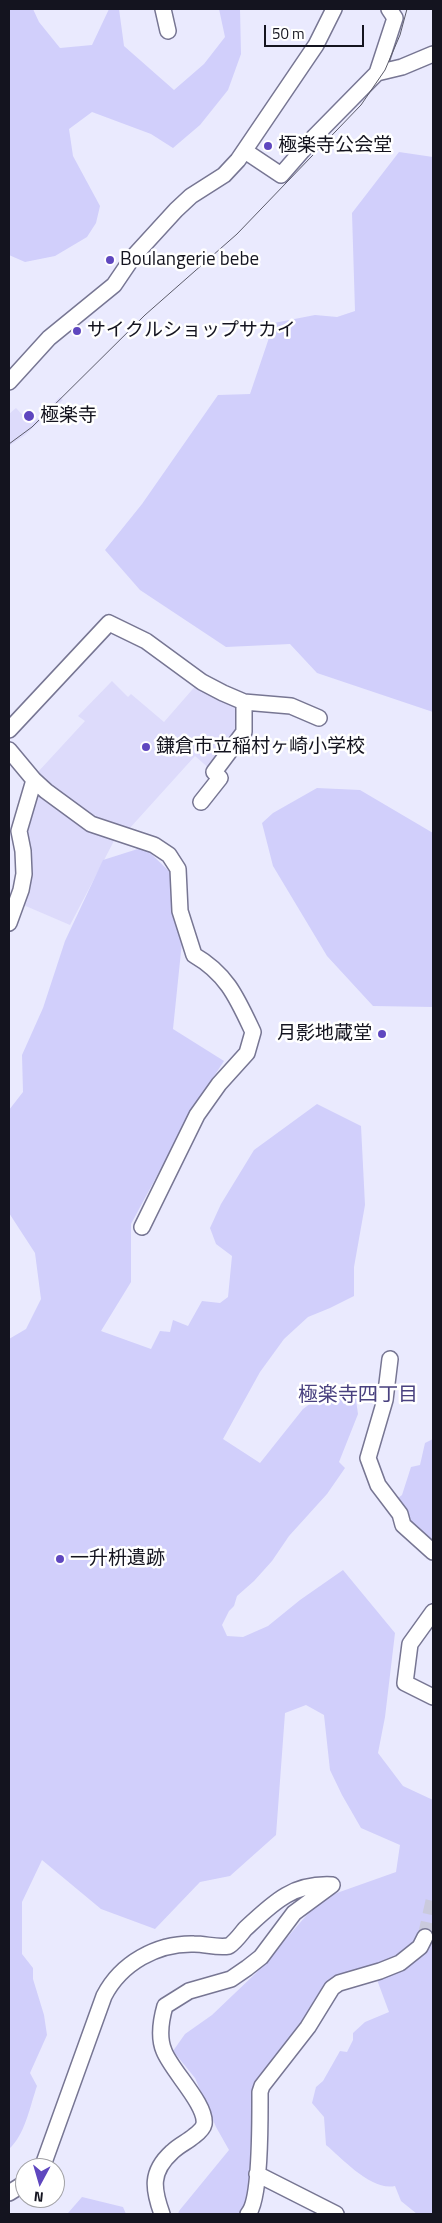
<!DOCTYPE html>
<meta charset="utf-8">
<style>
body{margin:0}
#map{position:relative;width:442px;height:2223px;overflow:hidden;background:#eaeafe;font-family:"Titillium Web",sans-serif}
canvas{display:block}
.frame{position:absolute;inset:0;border:10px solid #14141f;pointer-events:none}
.north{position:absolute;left:15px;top:2158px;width:50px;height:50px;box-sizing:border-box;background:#fff;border:1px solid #a1a1a5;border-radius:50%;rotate:186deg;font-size:14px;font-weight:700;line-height:20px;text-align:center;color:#14141f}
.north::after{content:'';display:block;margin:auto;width:18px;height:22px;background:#5f47bf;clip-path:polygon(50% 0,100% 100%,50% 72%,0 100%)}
.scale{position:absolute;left:264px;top:25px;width:100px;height:22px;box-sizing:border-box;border:2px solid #14141f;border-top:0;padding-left:6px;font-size:15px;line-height:18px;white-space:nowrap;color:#14141f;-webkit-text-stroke:4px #fff;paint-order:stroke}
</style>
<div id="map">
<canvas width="442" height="2223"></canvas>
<div class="frame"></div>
<div class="north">N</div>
<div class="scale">50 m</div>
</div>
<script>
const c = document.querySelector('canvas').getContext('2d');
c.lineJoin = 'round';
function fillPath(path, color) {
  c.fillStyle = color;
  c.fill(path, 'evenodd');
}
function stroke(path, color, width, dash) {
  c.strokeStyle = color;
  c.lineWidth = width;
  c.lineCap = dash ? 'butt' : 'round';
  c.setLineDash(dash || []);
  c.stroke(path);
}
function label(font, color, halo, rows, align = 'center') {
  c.font = font + ' "Titillium Web","Noto Sans JP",sans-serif';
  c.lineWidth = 5;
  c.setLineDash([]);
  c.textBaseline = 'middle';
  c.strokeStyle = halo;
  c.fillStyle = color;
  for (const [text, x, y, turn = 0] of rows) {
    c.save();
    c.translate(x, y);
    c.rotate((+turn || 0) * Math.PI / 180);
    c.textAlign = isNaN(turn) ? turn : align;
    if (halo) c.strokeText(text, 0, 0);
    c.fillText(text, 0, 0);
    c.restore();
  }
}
const built = new Path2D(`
 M60,397L63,400L25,435L9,446V414L16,408L31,424Z
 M112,681L128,697L131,694L164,722L198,683L242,707L243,729L211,770L195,756L129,829L95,818L37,773L85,721L78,716Z
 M35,790L115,839L70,925L21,904L23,831Z`);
const green = new Path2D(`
 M9,9H33L39,22L60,48L92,45L109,9H119L124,46L174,90L204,64L225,37L219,9H240L241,54L228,90L200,125L173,148L151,134L92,112L69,129L73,156L100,206L96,223L87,237L55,256L25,262L9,255Z
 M399,152L433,157V712L317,673L290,644L226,647L140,590L105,550L142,504L218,395L250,394L274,323L315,315L337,317L355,311L352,213Z
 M317,788L360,790L433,833V1007L373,1006L327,956L273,866L262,823L273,813Z
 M144,847L171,873L182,942L173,1029L224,1061L195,1105L131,1224V1282L101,1331L151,1349L160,1331L170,1332L173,1320L188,1326L202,1301L220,1303L228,1297L232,1256L216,1244L210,1228L221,1204L254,1150L317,1104L361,1126L365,1205L354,1267V1296L330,1308L308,1317L284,1339L260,1372L223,1439L260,1463L303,1409L330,1389L355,1393L358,1414L339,1462L345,1468L327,1494L289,1536L272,1561L254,1581L237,1596L234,1606L229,1611L222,1625L227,1636L243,1637L268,1626L300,1600L343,1570L395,1633L385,1717L378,1753L403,1786L433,1800V2214H417L401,2201L395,2186C371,2191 343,2159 326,2145L324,2117L312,2103L316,2087L323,2081L340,2051L347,2052L353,2040V2033L365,2022L389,2012L373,1969L337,1977L328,1981L318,2002L270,2065L250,2198L239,2214H178L179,2211L229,2150L216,2127L195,2078L173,2051L185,2034L212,2015L256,1973L312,1909L334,1894L396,1872L400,1845L361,1828L342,1795L330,1770L324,1715L306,1705L285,1713L276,1835L230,1876L200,1882L155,1929L101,1909L42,1860L22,1902V1954L33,1968V1979L44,2015L47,2035L30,2073L37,2086C30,2106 25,2135 9,2149V1339L26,1329L41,1299L35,1253L9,1213V1110L23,1092L22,1055L43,1008L65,941L103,860Z
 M433,1439V1545L414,1532L394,1501L402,1495L411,1467L420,1465L425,1443Z
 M82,2197L123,2207L126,2214H61L68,2213Z`);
const minorTunnel = new Path2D(`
 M425,1937L433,1901`);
const minor = new Path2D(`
 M163,9L168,31
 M377,73L395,18L389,9
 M245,151L281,175L315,136L377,73L402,67L433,54
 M9,382L49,338L114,285L133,257L176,210L191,196L224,175L238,160L316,45L334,9
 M9,730L109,623L146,641L202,682L223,693L244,702L291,706L319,718
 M9,750L34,780L46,791L91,824L154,845L169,855L178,869L180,911L194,955C227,974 237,998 253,1032L247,1053L219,1084L197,1115L142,1227
 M201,802L220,778L214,772L244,732V702
 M9,923L21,890L24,874L23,851L19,831L34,780
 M390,1359L385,1400L368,1458L378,1485L400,1514L403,1525L433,1552
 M433,1612L410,1644L405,1683L433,1697
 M42,2168L104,1996C121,1963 157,1943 194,1944C206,1944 217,1948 229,1946C236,1941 240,1935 245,1929C273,1903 292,1883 332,1885
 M257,2174L336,2214
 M9,2193L25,2183
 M162,2214C153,2189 150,2172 172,2152C179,2145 187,2142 194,2136C198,2133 203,2129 204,2124C207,2105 171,2070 164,2051C158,2037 161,2020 165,2006L189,1991L231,1979L247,1968L261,1957L294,1913L332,1885
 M248,2214C261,2200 260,2115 260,2092L262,2086L308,2027L332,1988L339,1983L380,1971L400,1963L420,1947L425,1937`);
const tram = new Path2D(`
 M9,444L32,427L145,315L237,234L361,105L385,70L400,35L407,9`);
const markers = [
 [268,146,5,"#5f47bf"],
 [110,260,5,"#5f47bf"],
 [77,331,5,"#5f47bf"],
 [29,416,6,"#5f47bf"],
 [146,747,5,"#5f47bf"],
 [382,1034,5,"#5f47bf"],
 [60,1559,5,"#5f47bf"]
];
const poiNames = [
 ["極楽寺公会堂",278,146],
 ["Boulangerie bebe",120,260],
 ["サイクルショップサカイ",87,331],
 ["極楽寺",40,416],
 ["鎌倉市立稲村ヶ崎小学校",156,747],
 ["月影地蔵堂",372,1034,"right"],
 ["一升枡遺跡",70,1559]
];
const neighbourhoodNames = [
 ["極楽寺四丁目",358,1396]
];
fillPath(built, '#dddbfb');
fillPath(green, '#d1cffb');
stroke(minorTunnel, '#cacadd', 15, [15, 8]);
stroke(minor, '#777693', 18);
stroke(minor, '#fff', 15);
stroke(tram, '#5b5b69', 1);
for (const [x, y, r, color] of markers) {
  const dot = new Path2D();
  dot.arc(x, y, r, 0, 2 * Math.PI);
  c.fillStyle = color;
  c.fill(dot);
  stroke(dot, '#fff', 2);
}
label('19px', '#14141f', '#fff', poiNames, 'left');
label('20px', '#49417f', '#fff', neighbourhoodNames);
</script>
